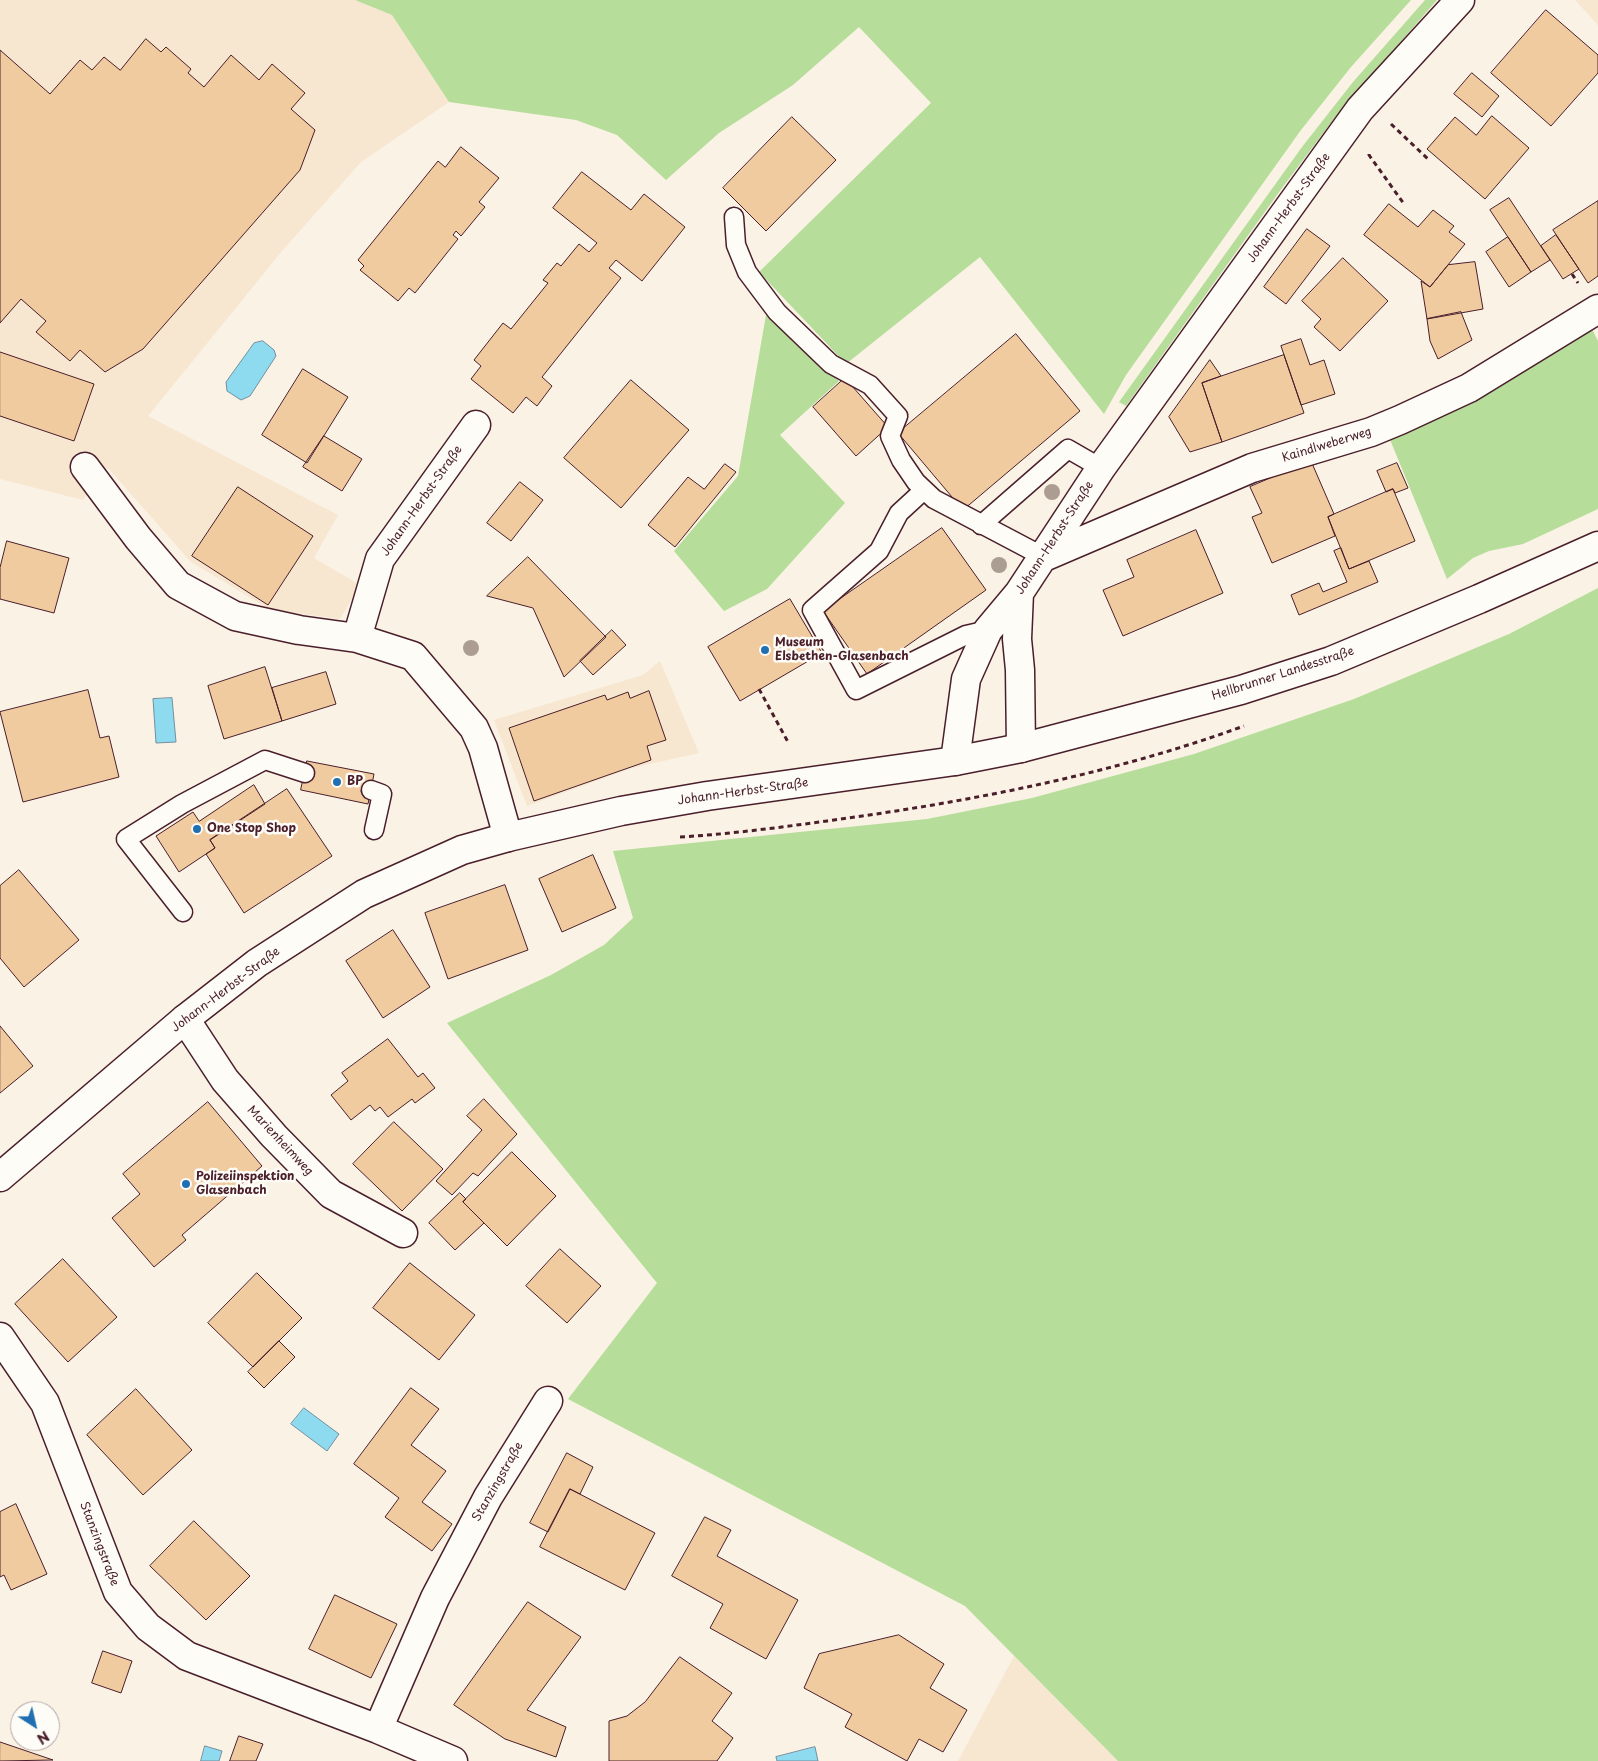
<!DOCTYPE html>
<meta charset="utf-8">
<style>
body{margin:0}
#map{position:relative;width:1598px;height:1761px;overflow:hidden;background:#faf2e5;font-family:"Playpen Sans",sans-serif}
canvas{display:block}
.north{position:absolute;left:10px;top:1701px;width:50px;height:50px;box-sizing:border-box;background:#fdfcf7;border:1px solid #b5a4a5;border-radius:50%;rotate:145deg;font-size:14px;font-weight:700;line-height:20px;text-align:center;color:#4a1f2b}
.north::after{content:'';display:block;margin:auto;width:18px;height:22px;background:#1f6fb2;clip-path:polygon(50% 0,100% 100%,50% 72%,0 100%)}
</style>
<div id="map">
<canvas width="1598" height="1761"></canvas>
<div class="north">N</div>
</div>
<script>
const c = document.querySelector('canvas').getContext('2d');
c.lineJoin = 'round';
function fillPath(path, color) {
  c.fillStyle = color;
  c.fill(path, 'evenodd');
}
function stroke(path, color, width, dash) {
  c.strokeStyle = color;
  c.lineWidth = width;
  c.lineCap = dash ? 'butt' : 'round';
  c.setLineDash(dash || []);
  c.stroke(path);
}
function label(font, color, halo, rows, align = 'center') {
  c.font = font + ' "Playpen Sans",sans-serif';
  c.lineWidth = 5;
  c.setLineDash([]);
  c.textBaseline = 'middle';
  c.strokeStyle = halo;
  c.fillStyle = color;
  for (const [text, x, y, turn = 0] of rows) {
    c.save();
    c.translate(x, y);
    c.rotate((+turn || 0) * Math.PI / 180);
    c.textAlign = isNaN(turn) ? turn : align;
    if (halo) c.strokeText(text, 0, 0);
    c.fillText(text, 0, 0);
    c.restore();
  }
}
const built = new Path2D(`
 M0,0H355L392,15L449,102L361,162L282,251L148,416L338,515L314,558L360,585L340,619L271,610L191,562L108,468L83,500L0,479Z
 M1575,0H1598V25Z
 M660,661L699,753L632,768L527,806L494,720L643,675Z
 M1014,1656L1118,1761H958Z`);
const green = new Path2D(`
 M355,0H1411L1351,67L1301,130L1126,375L1104,414L980,257L846,364L759,272L931,103L859,27L793,85L719,133L666,180L617,135L576,120L449,102L392,15Z
 M1425,0H1437L1336,116L1282,188L1126,406L1119,402L1302,147L1353,82Z
 M766,315L839,381L780,435L845,503L767,589L724,611L674,551L738,476Z
 M1591,327L1598,341V509L1523,544L1489,551L1473,558L1447,579L1389,437Z
 M1598,588V1761H1118L965,1606L568,1399L657,1283L447,1023L551,975L604,945L633,918L613,851L927,819L1032,798L1194,754L1354,699L1509,634Z`);
const water = new Path2D(`
 M263,341L274,350L276,356L250,396L241,400L227,391L226,382L254,343Z
 M172,698L176,742L156,743L153,699Z
 M304,1408L339,1434L327,1451L291,1424Z
 M205,1746L222,1751L219,1761H201Z
 M815,1747L818,1761H777L776,1757Z`);
const building = new Path2D(`
 M1546,10L1598,55V73L1551,126L1491,73Z
 M146,39L161,52L166,47L191,69L188,73L204,87L231,55L259,80L272,64L305,93L291,109L315,130L300,170L143,349L105,372L80,350L70,361L36,332L46,321L21,299L0,323V50L50,94L80,60L92,70L104,57L120,70Z
 M1472,73L1499,96L1482,117L1454,94Z
 M1492,116L1529,148L1485,199L1427,149L1455,117L1476,135Z
 M792,117L836,160L766,231L723,188Z
 M461,147L499,178L479,202L485,207L461,236L456,231L453,235L458,239L415,293L409,288L398,301L360,270L364,266L358,260L438,161L445,167Z
 M582,172L631,210L644,194L685,227L642,281L616,260L609,268L621,278L542,377L552,386L537,406L526,397L513,413L471,379L481,366L474,360L503,323L511,329L548,283L543,280L557,263L561,266L579,244L589,252L597,243L553,208Z
 M1509,198L1550,260L1531,272L1490,210Z
 M1598,201V276L1588,283L1553,230Z
 M1389,204L1418,227L1433,210L1454,226L1449,232L1465,244L1430,287L1364,235Z
 M1307,229L1330,246L1286,304L1264,287Z
 M1556,235L1579,269L1563,279L1541,246Z
 M1508,237L1531,272L1509,287L1486,252Z
 M1343,258L1388,301L1340,351L1314,327L1321,319L1302,301Z
 M1475,262L1483,309L1427,319L1421,281L1430,287L1448,265Z
 M1461,312L1472,340L1438,359L1430,341L1427,319Z
 M1016,334L1080,411L963,510L898,433Z
 M1301,339L1310,365L1324,360L1335,394L1301,405L1281,346Z
 M0,352L94,384L74,441L0,416Z
 M1284,355L1304,413L1222,442L1202,383Z
 M1210,360L1221,376L1202,383L1222,442L1190,452L1169,417Z
 M303,369L348,397L307,463L262,435Z
 M845,378L888,427L856,456L813,407Z
 M631,380L689,430L621,508L564,458Z
 M324,436L362,459L342,491L303,467Z
 M1311,461L1334,514L1328,517L1335,536L1272,563L1252,517L1262,513L1250,487Z
 M1397,463L1408,488L1395,493L1393,489L1386,492L1377,471Z
 M725,464L736,472L675,547L648,525L688,477L704,489Z
 M520,482L543,500L511,541L487,523Z
 M238,487L313,536L268,605L192,556Z
 M1393,489L1415,541L1349,569L1328,517Z
 M942,528L986,590L867,674L823,611Z
 M1196,530L1223,593L1123,636L1103,590L1134,577L1127,560Z
 M7,541L69,558L54,613L0,599V568Z
 M1341,548L1349,569L1369,561L1378,582L1299,615L1291,595L1319,583L1323,592L1347,582L1334,551Z
 M528,557L606,637L564,677L533,608L487,596Z
 M790,599L822,653L740,701L708,647Z
 M612,630L626,645L593,675L580,661Z
 M265,667L282,721L224,739L208,686Z
 M326,672L336,704L282,721L272,688Z
 M88,690L100,738L109,736L119,777L23,802L0,712Z
 M649,691L666,740L647,746L651,760L534,801L509,728L605,695L607,700L628,692L630,698Z
 M307,761L374,774L368,804L301,790Z
 M254,785L265,804L210,840L215,848L179,872L156,836L193,812L199,821Z
 M287,789L332,856L244,913L206,854L215,848L210,840Z
 M593,855L616,908L562,932L539,879Z
 M19,870L79,940L24,987L0,958V886Z
 M505,885L528,950L448,979L425,913Z
 M393,930L430,987L383,1018L346,961Z
 M0,1026L33,1066L0,1093Z
 M388,1039L418,1077L423,1073L435,1088L415,1103L412,1099L388,1117L380,1107L375,1111L370,1105L351,1120L331,1095L348,1081L342,1073Z
 M484,1099L517,1134L478,1176L473,1173L452,1195L436,1181L482,1130L467,1116Z
 M208,1102L262,1166L182,1235L186,1240L154,1267L112,1218L140,1194L123,1174Z
 M394,1122L443,1169L402,1211L353,1164Z
 M512,1152L556,1196L507,1246L463,1202Z
 M460,1193L466,1199L463,1202L484,1223L455,1250L429,1223Z
 M560,1249L601,1286L567,1323L526,1286Z
 M63,1259L117,1317L68,1362L15,1304Z
 M410,1263L475,1315L439,1360L373,1308Z
 M257,1273L302,1318L253,1367L208,1323Z
 M279,1341L295,1357L264,1388L248,1372Z
 M411,1388L439,1409L411,1445L446,1471L422,1502L452,1524L432,1551L385,1517L399,1498L354,1464Z
 M136,1389L192,1450L143,1495L87,1435Z
 M567,1453L593,1467L580,1494L570,1489L548,1532L530,1523Z
 M570,1489L655,1533L625,1590L540,1547Z
 M16,1504L47,1574L11,1590L4,1575L0,1577V1512Z
 M705,1517L731,1530L717,1556L798,1600L766,1659L710,1628L723,1604L672,1576Z
 M194,1521L250,1576L206,1620L150,1566Z
 M335,1595L397,1624L371,1678L309,1649Z
 M528,1602L581,1637L527,1710L566,1727L556,1757L505,1739L454,1705Z
 M899,1635L944,1664L930,1688L967,1710L943,1752L919,1739L907,1761L845,1727L852,1714L804,1688L819,1654Z
 M103,1651L132,1661L121,1693L92,1683Z
 M680,1657L732,1693L712,1721L733,1738L717,1761H609V1721L627,1716L645,1702Z
 M239,1736L263,1744L256,1761H230Z
 M0,1742L53,1760L0,1761Z`);
const path = new Path2D(`
 M1391,124L1429,160
 M1369,154V155L1404,204
 M1572,274L1578,283
 M759,689L788,742
 M680,837C732,834 783,827 834,820C973,801 1112,774 1244,726`);
const service = new Path2D(`
 M734,217L736,245L747,272L777,312L831,364L870,385L898,416L890,436L901,460L916,482L934,499L1044,557
 M924,490L899,513L879,551L812,610L856,690L966,635L988,630
 M981,525L1068,449L1101,468
 M371,790L382,794L374,830
 M183,912L126,839L182,804L265,760L305,773`);
const minor = new Path2D(`
 M85,467L138,538L178,585L235,616L299,630L357,638L413,656L474,728L483,748L508,837
 M1044,557L1252,468L1371,432L1400,420L1469,388L1598,309
 M1019,593L1017,639L1020,670L1021,748
 M357,638L380,559L476,425
 M955,761L966,679L988,630L1019,593L1101,468L1360,109L1460,0
 M185,1019L225,1080L274,1136L331,1194L403,1233
 M0,1337L45,1403L118,1592L148,1627L187,1656L378,1729L453,1761
 M378,1729L435,1598L488,1497L548,1401`);
const secondary = new Path2D(`
 M0,1177L185,1019L257,963L364,894L462,850L508,837L621,811L707,796L955,761L1021,748L1241,690L1331,661L1479,599L1598,546`);
const trees = [
 [1052,492],
 [999,565],
 [471,648]
];
const markers = [
 [765,650,5,"#1f6fb2"],
 [337,782,5,"#1f6fb2"],
 [197,829,5,"#1f6fb2"],
 [186,1184,5,"#1f6fb2"]
];
const streetNames = [
 ["Johann-Herbst-Straße",1289,208,-54],
 ["Kaindlweberweg",1327,445,-17],
 ["Johann-Herbst-Straße",422,501,-55],
 ["Johann-Herbst-Straße",1055,538,-57],
 ["Hellbrunner Landesstraße",1283,674,-18],
 ["Johann-Herbst-Straße",743,792,-8],
 ["Johann-Herbst-Straße",226,990,-37],
 ["Marienheimweg",280,1141,47],
 ["Stanzingstraße",498,1482,-60],
 ["Stanzingstraße",99,1544,69]
];
const poiNames = [
 ["Museum",775,643],
 ["Elsbethen-Glasenbach",775,657],
 ["BP",347,782],
 ["One Stop Shop",207,829],
 ["Polizeiinspektion",196,1177],
 ["Glasenbach",196,1191]
];
fillPath(built, '#f7e6d0');
fillPath(green, '#b6dd99');
fillPath(water, '#8edaee');
stroke(water, '#738fa0', 1);
fillPath(building, '#efcb9f');
stroke(building, '#4a1f2b', 1);
stroke(service, '#4a1f2b', 21);
stroke(minor, '#4a1f2b', 31);
stroke(secondary, '#4a1f2b', 31);
stroke(path, '#4a1f2b', 3, [5, 4]);
stroke(service, '#fdfcf7', 18);
stroke(minor, '#fdfcf7', 28);
stroke(secondary, '#fdfcf7', 28);
c.fillStyle = '#ab9d91';
for (const [x, y] of trees) {
  c.beginPath();
  c.arc(x, y, 8, 0, 2 * Math.PI);
  c.fill();
}
for (const [x, y, r, color] of markers) {
  const dot = new Path2D();
  dot.arc(x, y, r, 0, 2 * Math.PI);
  c.fillStyle = color;
  c.fill(dot);
  stroke(dot, '#fdfcf7', 2);
}
label('12px', '#4a1f2b', '#fdfcf7', streetNames);
label('bold 12px', '#4a1f2b', '#fdfcf7', poiNames, 'left');
</script>
